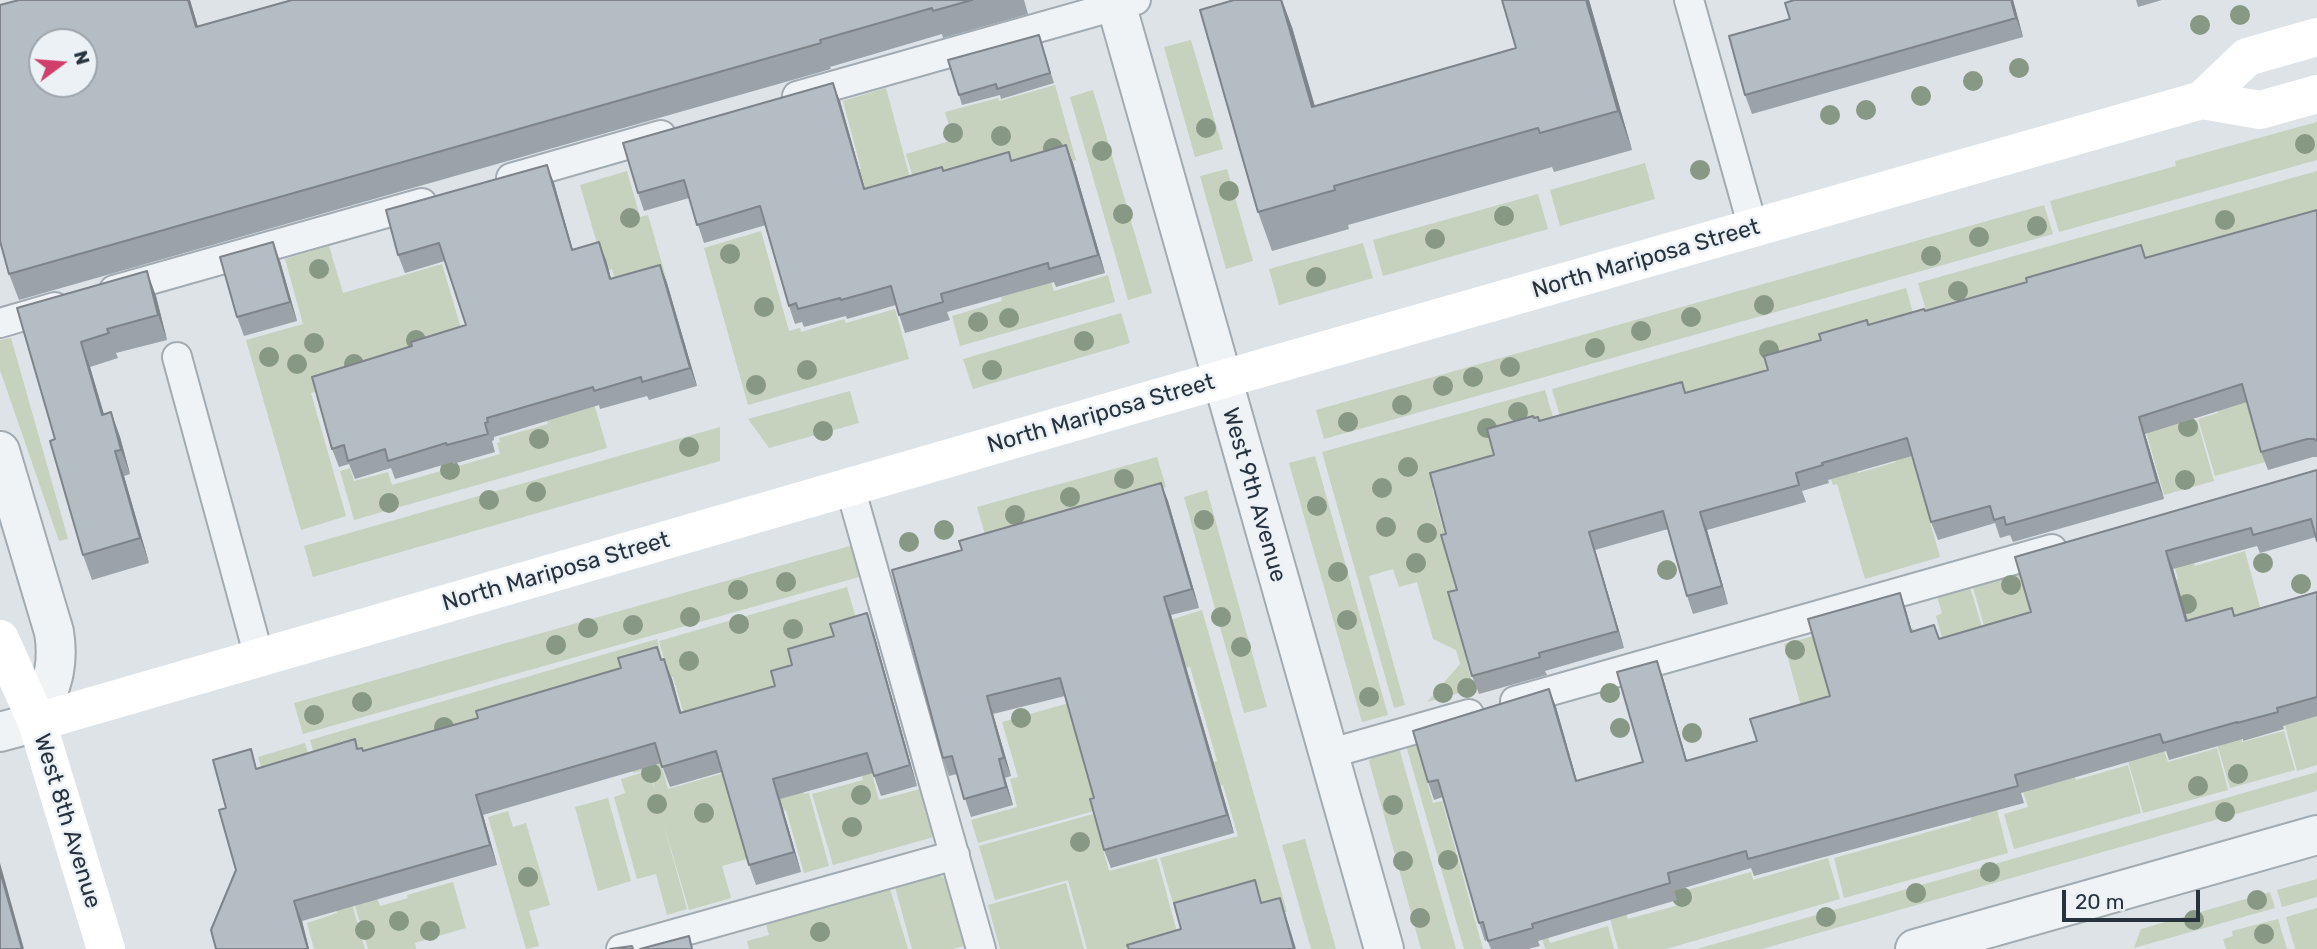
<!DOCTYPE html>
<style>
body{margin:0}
#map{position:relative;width:2317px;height:949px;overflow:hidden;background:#dde3e7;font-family:Rubik,sans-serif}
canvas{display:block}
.north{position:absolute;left:28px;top:28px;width:70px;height:70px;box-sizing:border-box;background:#ecf1f5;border:2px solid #9da5ac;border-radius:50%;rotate:74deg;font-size:19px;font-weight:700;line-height:28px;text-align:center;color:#26333e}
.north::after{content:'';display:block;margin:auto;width:24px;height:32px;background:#d03f6c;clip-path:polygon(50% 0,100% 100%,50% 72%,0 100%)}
.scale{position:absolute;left:2062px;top:890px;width:138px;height:32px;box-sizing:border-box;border:4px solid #26333e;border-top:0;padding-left:9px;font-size:21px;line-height:24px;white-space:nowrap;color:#26333e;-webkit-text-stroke:5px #ecf1f5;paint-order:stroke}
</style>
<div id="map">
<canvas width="2317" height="949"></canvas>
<div class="north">N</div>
<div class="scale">20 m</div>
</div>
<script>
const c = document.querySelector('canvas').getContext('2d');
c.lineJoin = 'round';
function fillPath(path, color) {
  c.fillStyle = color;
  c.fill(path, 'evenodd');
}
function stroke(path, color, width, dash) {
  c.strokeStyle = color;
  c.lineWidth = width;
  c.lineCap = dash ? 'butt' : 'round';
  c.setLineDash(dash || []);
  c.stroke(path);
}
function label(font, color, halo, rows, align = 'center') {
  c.font = font + ' Rubik,sans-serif';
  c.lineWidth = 5;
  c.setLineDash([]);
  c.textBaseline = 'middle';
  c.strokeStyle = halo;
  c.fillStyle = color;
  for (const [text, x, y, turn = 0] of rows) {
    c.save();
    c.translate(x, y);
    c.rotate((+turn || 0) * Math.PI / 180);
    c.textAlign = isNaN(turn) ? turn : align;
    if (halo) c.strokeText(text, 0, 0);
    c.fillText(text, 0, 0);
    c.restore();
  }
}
const green = new Path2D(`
 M1191,40L1223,149L1195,157L1164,47Z
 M1055,85L1076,160L1021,176L917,191L906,154L953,140L945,112L998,98L999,101Z
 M886,88L917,204L808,183L861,169L843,101Z
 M1093,90L1152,293L1128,300L1070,97Z
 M2317,122V160L2059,232L2050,201L2176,166L2175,161Z
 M1645,163L1655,199L1560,226L1550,190Z
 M1227,169L1253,261L1226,269L1200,176Z
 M627,171L640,217L648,215L667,281L619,295L612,269L605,271L580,185Z
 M2317,171V225L1929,321L1918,283Z
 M1538,194L1548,229L1383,276L1373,240Z
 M2044,205L2053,234L1324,439L1316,410Z
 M761,231L789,331L800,328L801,332L844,319L846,323L895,309L909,359L748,405L704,248Z
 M1363,243L1373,278L1279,305L1269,269Z
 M329,246L343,293L442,264L466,345L311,393L346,516L301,530L246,340L303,324L285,259Z
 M1108,275L1115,302L960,346L952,316L1002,301L1001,297L1051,282L1054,291Z
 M1906,288L1916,324L1767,369L1771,385L1565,434L1552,389Z
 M1121,313L1130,343L973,389L963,359Z
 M11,338L68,539L59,541L0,370V340Z
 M2174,358L2192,421L2197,420L2214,481L2164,495L2145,428Z
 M2241,389L2249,405L2265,462L2215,476L2198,419L2218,413L2217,409Z
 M1545,390L1558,434L1505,441L1491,445L1498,469L1432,488L1449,551L1445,552L1460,605L1452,608L1474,689L1427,702L1460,664L1456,650L1433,639L1417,582L1399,587L1393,569L1369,576L1405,705L1394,708L1322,452Z
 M850,391L859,423L769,448L748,419Z
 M593,400L607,448L354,520L340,471L350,468L354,481L388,472L392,485L500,454L497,443L500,442L499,438L548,424L545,414Z
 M720,427V461L313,577L304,546Z
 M1908,444L1940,557L1865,579L1837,484L1833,485L1827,469L1854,461L1858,473L1896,462L1892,448Z
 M1315,456L1388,715L1362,722L1289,463Z
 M1157,457L1166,487L986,538L977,507Z
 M1207,490L1267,707L1244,713L1184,497Z
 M2185,530L2195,566L2245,551L2265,626L2202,676L2169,582L2178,579L2166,536Z
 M857,544L866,575L303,734L294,703Z
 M2019,570L2031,610L2059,602L2002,688L1972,584Z
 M1969,584L1987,643L1950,653L1959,687L1936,694L1933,685L1909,691L1891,634L1913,628L1928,681L1952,675L1936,616L1942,613L1936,593Z
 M847,587L861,636L702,776L673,677H669L659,641Z
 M1202,610L1287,912L1204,936L1197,911L1177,917L1160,858L1238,836L1223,785L1212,787L1206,765L1217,761L1190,667L1181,669L1167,621Z
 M1813,636L1827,684L1899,664L1805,721L1784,644Z
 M657,639L664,665L318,768L310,740Z
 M612,699L657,750L668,789L748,766L737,824L747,859L722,866L731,898L689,910L663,822L687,909L667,915L656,874L637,879L614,797L625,793L621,779L648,771L656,792L649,769L633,773Z
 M1083,699L1071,720L1082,756L1117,747L1094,811L978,843L971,820L1017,807L1010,779L1018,777L1002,722Z
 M2317,709V765L2297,771L2282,714Z
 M2118,726L2164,750L2168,762L2217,748L2228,790L2143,813Z
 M2238,728L2242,742L2284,731L2295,770L2230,788L2215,737Z
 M860,730L879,800L920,789L934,837L833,865L812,794L863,780L850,733Z
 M1415,739L1433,803L1442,801L1483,949H1464L1405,742Z
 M305,743L365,949H314L307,923L337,913L317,840L285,849L258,757Z
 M1399,748L1456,949H1421L1369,761L1374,755Z
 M795,762L804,794L809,793L829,866L804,873L786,810L771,813Z
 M2128,765L2141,813L2014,849L2004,814L2028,807L2023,791L2074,775L2076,780Z
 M2317,772V791L1762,949H1697Z
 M608,798L631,881L598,891L575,807Z
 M1994,798L2008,853L1844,898L1834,858L1971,820L1968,806Z
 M508,811L513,827L526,823L550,905L529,911L539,946L526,949L488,817Z
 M1093,814L1109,871L1157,858L1181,947L1174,949H1087L1068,880L995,900L979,846Z
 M1305,839L1336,949H1311L1282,845Z
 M1828,858L1840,899L1666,949H1618L1608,911L1624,907L1628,919L1679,905L1676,893L1751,872L1753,880Z
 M937,875L945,878L964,946L952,949H912L895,887Z
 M2317,879V897L2282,907L2277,890Z
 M453,882L466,928L415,943L416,949H368L353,899L375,892L380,906L408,898L407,895Z
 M1066,883L1084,949H1000L988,905Z
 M890,889L908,949H749L747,941L769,935L766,924Z
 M2270,892L2275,908L2134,948L2141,929Z
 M2317,908V949H2295L2286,917Z
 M2278,919L2287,949H2226L2223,939L2233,936L2232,931Z
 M1608,926L1614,949H1545L1539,929L1545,928L1550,943Z`);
const lane = new Path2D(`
 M1689,0L1753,228
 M797,96L1136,0
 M511,178L661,135
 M114,290L422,203
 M0,323L55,307
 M177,357L259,657
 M850,487L981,949
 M1515,701L2052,549
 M1328,754L1469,714
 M621,949L955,855`);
const street = new Path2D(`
 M1115,0L1384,949
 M0,451L54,632C60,669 50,687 37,722L0,732
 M1915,949L2317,835`);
const secondary = new Path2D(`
 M2202,100L2247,57L2317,37
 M0,639L37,722L106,949
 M37,722L1150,400L2202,100L2260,110L2317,94`);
const trees = [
 [2240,15],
 [2200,25],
 [2019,68],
 [1973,81],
 [1921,96],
 [1866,110],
 [1830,115],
 [1206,128],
 [953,133],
 [1001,136],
 [2305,144],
 [1053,148],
 [1102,151],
 [1700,170],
 [1229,191],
 [1123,214],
 [1504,216],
 [630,218],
 [2225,220],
 [2037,226],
 [1979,237],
 [1435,239],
 [730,254],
 [1931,256],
 [319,269],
 [1316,277],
 [1958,291],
 [1764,305],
 [764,307],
 [1691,317],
 [1009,318],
 [978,322],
 [1641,331],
 [416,340],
 [1084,341],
 [314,343],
 [1595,348],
 [1769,350],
 [269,357],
 [297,364],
 [354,364],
 [1510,367],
 [807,370],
 [992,370],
 [1473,377],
 [756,385],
 [1443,386],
 [1402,405],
 [1518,412],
 [1348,422],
 [2188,427],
 [1487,428],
 [823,431],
 [539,439],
 [689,447],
 [1408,467],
 [450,470],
 [1124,479],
 [2185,480],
 [1382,488],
 [536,492],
 [1070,497],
 [489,500],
 [389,503],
 [1317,506],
 [1015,515],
 [1204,520],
 [1386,527],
 [944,530],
 [1427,533],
 [909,542],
 [1416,563],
 [2263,563],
 [1667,570],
 [1338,572],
 [786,582],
 [2301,584],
 [2011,585],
 [738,590],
 [2187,604],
 [690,617],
 [1221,617],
 [1347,620],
 [739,624],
 [633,625],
 [588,628],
 [793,629],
 [556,645],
 [1241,647],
 [1795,650],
 [689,661],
 [1467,688],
 [1443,693],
 [1610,693],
 [1369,697],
 [362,702],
 [314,715],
 [1021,718],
 [444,727],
 [1620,728],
 [1692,733],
 [651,773],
 [2238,774],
 [2198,786],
 [861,795],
 [657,804],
 [1393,805],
 [2225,812],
 [704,813],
 [852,827],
 [1080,842],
 [1448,860],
 [1403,861],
 [1990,872],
 [528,877],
 [1916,893],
 [1682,897],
 [2257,900],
 [1826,917],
 [1420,918],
 [2194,920],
 [399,921],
 [365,930],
 [430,931],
 [820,932],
 [2264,934]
];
const wall = new Path2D(`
 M190,0L198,27L292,0H1024L1028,14L943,38L942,34L830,67L831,69L19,300L9,274Z
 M1502,0H1589L1632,150L1554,172L1552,167L1348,225L1349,229L1272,251L1258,212L1292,27L1315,106L1516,48Z
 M2013,0L2023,37L1752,114L1745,95Z
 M2136,0H2162L2138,7Z
 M1042,45L1054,83L1001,99L1000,95L962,105L959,95Z
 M840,101L865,189L943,171L1012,161L1066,145L1073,163L1105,273L1056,287L1054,282L947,312L950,320L905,333L896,305L847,319L846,316L804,327L802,322L795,324L789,306L766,225L704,243L689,198L644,211L638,193Z
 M554,183L573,250L606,260L611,279L660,265L667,283L697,386L649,400L647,396L600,409L599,405L494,437V440L492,441L495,452L453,464V462L395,479L391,468L355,479L349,464L339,467L332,449L412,346L466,325L445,261L405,273L398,255Z
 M2317,210V457H2313L2268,470L2261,452L2247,402L2145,434L2164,499L2013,542L2010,535L2000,538L1995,523L1938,540L1931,522L1912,456L1828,480L1829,483L1802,491L1806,502L1707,530L1728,604L1693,614L1687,596L1668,529L1595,550L1624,648L1545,671L1547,675L1479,694L1472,676L1446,534L1494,455L1534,418L1539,421L1682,382L1686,393L1768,370L1821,340L1869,325L1925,311L2027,282L2141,245L2146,258Z
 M280,261L297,321L244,336L237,317Z
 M156,296L167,340L116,353L118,358L90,367L104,414L111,412L120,437L130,474L124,476L149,563L92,580L83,555L55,439L17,308Z
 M2317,470L2316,537L2260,553L2257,546L2173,569L2187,621L2235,616L2317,592V716L2283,726L2284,729L2243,741V739L2169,760L2166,751L2021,793L2024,803L1754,876L1751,868L1674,891L1677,900L1538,941L1540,946L1528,949H1491L1487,940L1485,941L1479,923L1443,797L1434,800L1428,782L1549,689L1556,707L1577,781L1643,762L1657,661L1663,678L1687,761L1757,741L1830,696L1900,593L1912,631L1940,639L2031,612Z
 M1161,483L1168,501L1199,608L1171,615L1234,833L1111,868L1104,850L1094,798L1065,696L993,714L1011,776L1005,778L1013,805L971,817L957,774L949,776L943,758L962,550Z
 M874,634L917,786L881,796L873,773L780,799L801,872L756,885L749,865L722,772L670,787L661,763L483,815L497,865L302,921L309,949H216L236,870L226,808L258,769L358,749L363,751L478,718L621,668L657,647L661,660L672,679L681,713L775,686L792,665Z`);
const shadedWall = new Path2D(`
 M188,0H190L206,54L196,27Z
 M1281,0H1282L1292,27L1326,146L1312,107Z
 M1586,0H1589L1632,150L1618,111Z
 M2011,0H2013L2023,37L2016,18Z
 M833,83L840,101L870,207L864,189Z
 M1066,145L1073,163L1105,273L1098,255Z
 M547,165L554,183L578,269L572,250Z
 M273,242L280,261L297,321L290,302Z
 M599,242L606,260L616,297L610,279Z
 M660,265L667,283L697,386L690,368Z
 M147,271L156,296L167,340L158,315Z
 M81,342L90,367L111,439L102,415Z
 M111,412L120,437L130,474L121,450Z
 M2139,417L2145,434L2164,499L2157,482Z
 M115,451L124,476L149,563L140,538Z
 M1161,483L1168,501L1199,608L1192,589Z
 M1700,512L1707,530L1728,604L1722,586Z
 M1589,532L1595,550L1624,648L1618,631Z
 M2166,551L2173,569L2193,639L2186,621Z
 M1900,593L1906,610L1917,649L1911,632Z
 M1164,597L1171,615L1234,833L1227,815Z
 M867,613L874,634L917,786L910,765Z
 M664,659L672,679L687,733L680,713Z
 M1657,661L1663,678L1692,779L1686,761Z
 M1549,689L1556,707L1582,799L1576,781Z
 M987,696L993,714L1011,776L1004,758Z
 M999,759L1005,778L1013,805L1006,787Z
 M773,779L780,799L801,872L794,852Z
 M476,795L483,815L497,865L490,845Z
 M0,863L24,949H22L0,871Z
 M1280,898L1286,916L1296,949H1294Z
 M294,901L302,921L309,949H308Z`);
const building = new Path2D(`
 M19,0H188L196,27L292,0H972L933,11L932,8L820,40L821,43L9,274L0,241V5ZM42,42H84V84H42Z
 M1234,0H1281L1312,107L1516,48L1502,0H1586L1618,111L1540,133L1538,128L1334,186L1335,190L1258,212L1200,10Z
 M1794,0H2011L2016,18L1745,95L1729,36L1790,19L1785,3Z
 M1039,35L1050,73L997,89L996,84L959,95L948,60Z
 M833,83L864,189L942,167L943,171L1009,152L1011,161L1066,145L1098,255L1049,269L1048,263L941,294L943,302L899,315L891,286L841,300L840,298L798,309L796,303L789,306L760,206L697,225L684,180L638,193L623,143Z
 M547,165L572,250L599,242L610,279L660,265L690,368L642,382L641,377L594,391L593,387L487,418L488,422L485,423L488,434L447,445L446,443L388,461L385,449L348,461L344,445L332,449L312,377L412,346L411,342L466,325L439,243L398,255L386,210Z
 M2317,210V441L2314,439H2307L2261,452L2242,384L2139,417L2157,482L2006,525L2004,517L1994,520L1990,506L1931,522L1907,438L1822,463L1823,465L1796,473L1799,485L1700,512L1722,586L1687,596L1663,511L1589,532L1618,631L1539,653L1540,657L1472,676L1448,592L1457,590L1441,535L1446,534L1430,473L1494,455L1487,429L1533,416L1534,418L1538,417L1539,421L1682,382L1685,393L1768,370L1764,356L1821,340L1819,334L1867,320L1868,325L1924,309L1925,311L2027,282L2026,278L2141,245L2145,258Z
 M273,242L290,302L237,317L220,257Z
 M147,271L158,315L107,329L109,333L81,342L102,415L111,412L121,450L115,451L140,538L83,555L50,441L55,439L17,308Z
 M2317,470V541L2311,519L2253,535L2251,528L2166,551L2186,621L2232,608L2234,616L2317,592V697L2277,708L2278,712L2237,723V722L2163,743L2160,734L2015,775L2018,786L1748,859L1746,851L1668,873L1670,883L1532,924L1533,928L1488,941L1483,922L1479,923L1438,780L1428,782L1413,731L1549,689L1576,781L1643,762L1617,672L1657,661L1686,761L1757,741L1750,719L1830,696L1808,619L1900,593L1911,632L1934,625L1939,639L2031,612L2015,557Z
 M1161,483L1192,589L1164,597L1227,815L1104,850L1090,799L1094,798L1060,678L987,696L1004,758L999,759L1006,787L964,799L952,756L943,758L892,570L962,550L959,541Z
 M867,613L910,765L874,776L867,753L773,779L794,852L749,865L716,751L662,767L655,743L476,795L490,845L294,901L308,949H216L211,930L236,870L219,810L226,808L213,760L251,749L256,769L355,739L357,749L362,748L363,751L478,718L476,711L621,668L618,658L657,647L661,660L664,659L680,713L775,686L771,671L792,665L788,649L834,636L830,624Z
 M0,871L22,949H0Z
 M1255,880L1261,903L1280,898L1294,949H1129L1127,945L1181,929L1174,903Z
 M689,936L692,949H640Z
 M632,946L633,949H610Z`);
const streetNames = [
 ["North Mariposa Street",1646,259,-16],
 ["North Mariposa Street",1101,414,-16],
 ["West 9th Avenue",1254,495,74],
 ["North Mariposa Street",556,572,-16],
 ["West 8th Avenue",67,821,73]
];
fillPath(green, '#c6d1be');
stroke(lane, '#a2abb1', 32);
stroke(street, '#a2abb1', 42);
stroke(lane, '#f0f3f6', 28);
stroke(street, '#f0f3f6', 38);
stroke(secondary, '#fff', 38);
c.fillStyle = '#879884';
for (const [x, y] of trees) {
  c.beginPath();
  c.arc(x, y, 10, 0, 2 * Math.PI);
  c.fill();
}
fillPath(wall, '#9ba3a9');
fillPath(shadedWall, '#7e8489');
fillPath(building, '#b4bdc4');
stroke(building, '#7e8489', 2);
label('23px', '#26333e', '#ecf1f5', streetNames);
</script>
